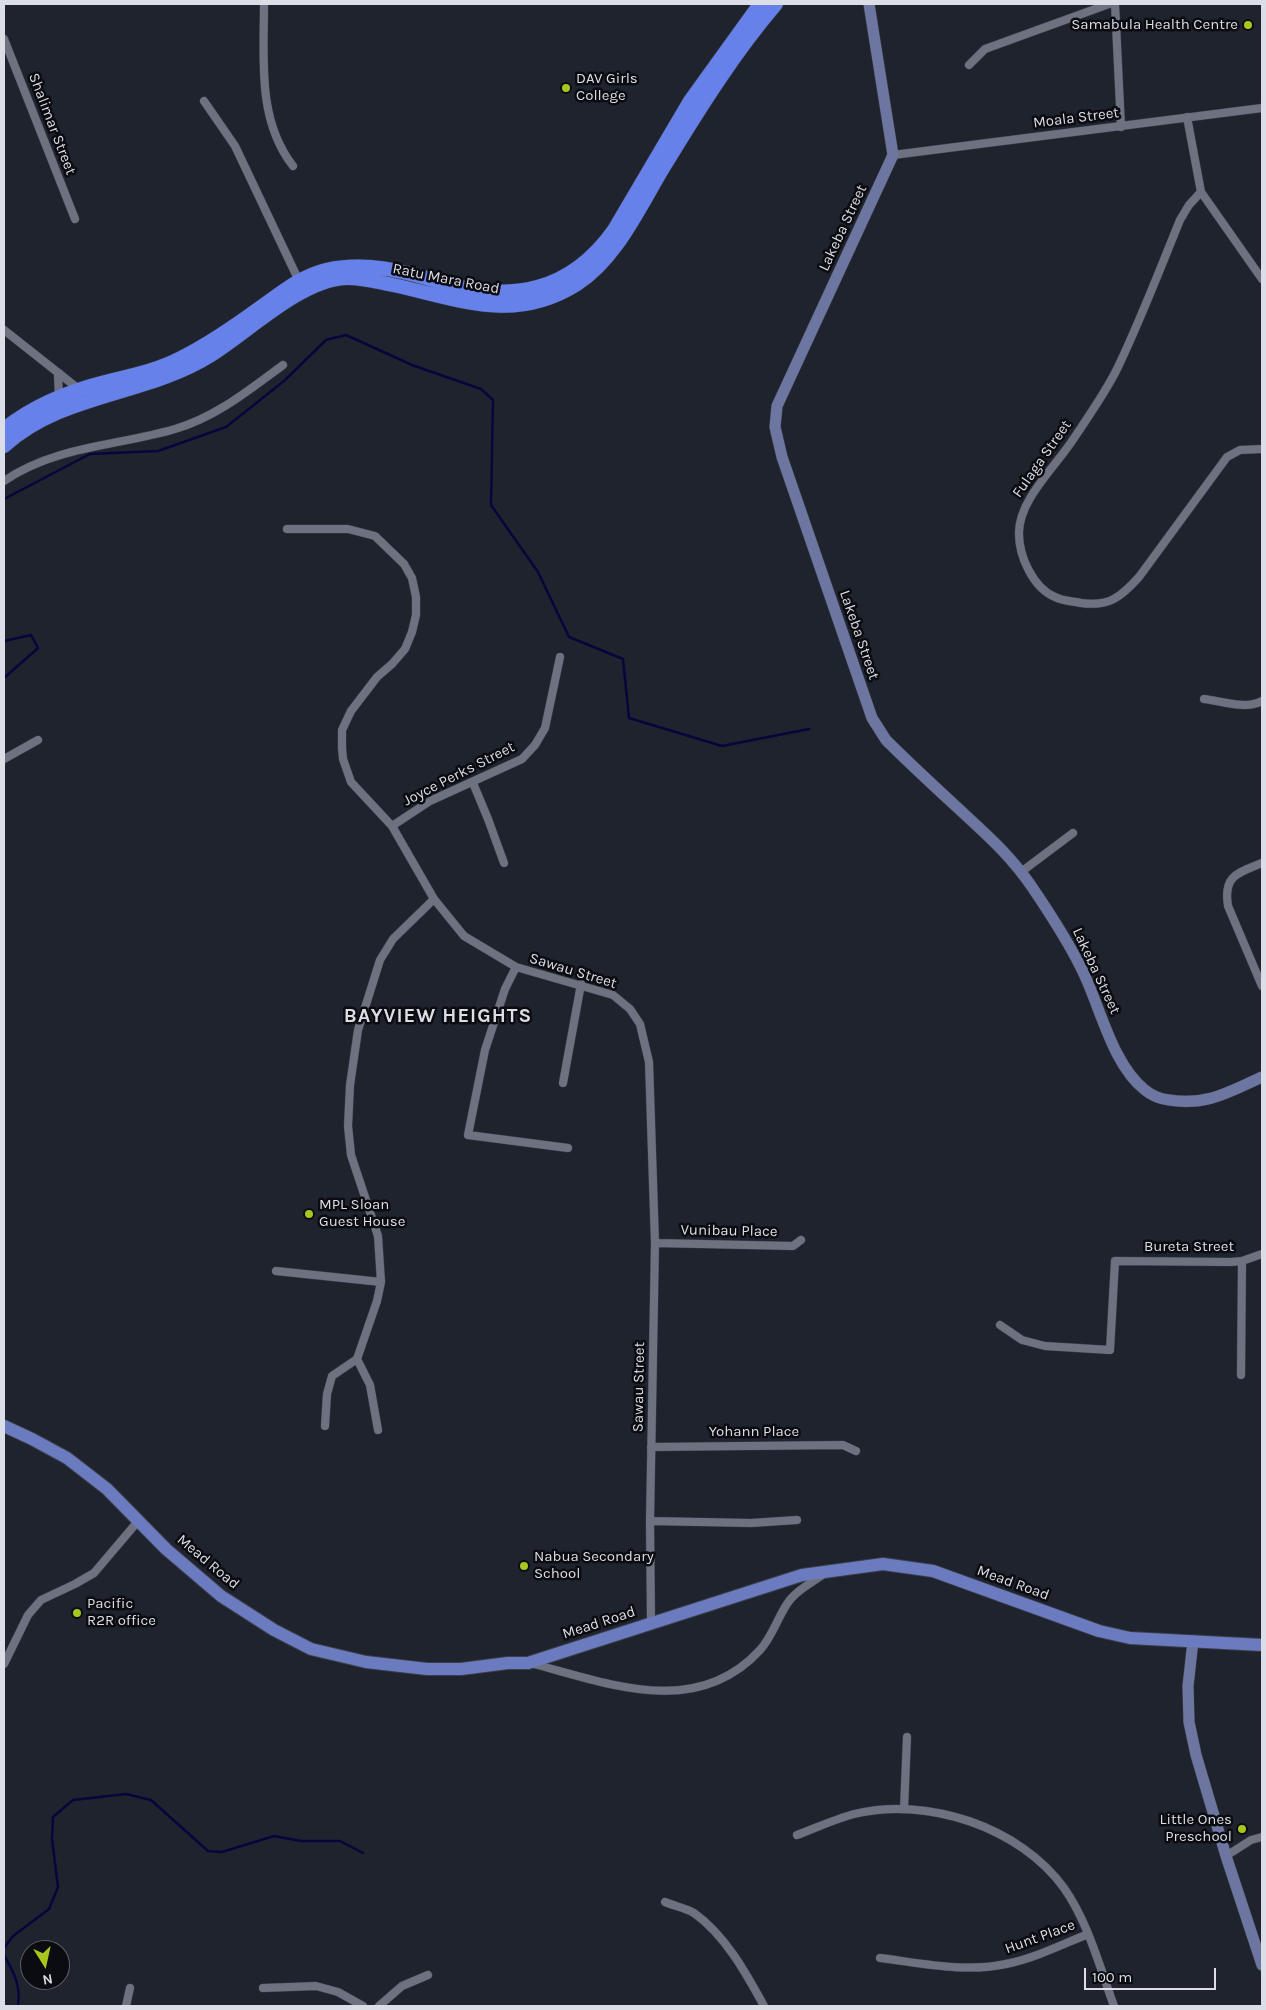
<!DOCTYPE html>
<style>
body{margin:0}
#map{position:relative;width:1266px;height:2010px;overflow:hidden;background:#1f232e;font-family:Karla,sans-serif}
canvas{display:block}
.frame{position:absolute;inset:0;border:5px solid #dbdee6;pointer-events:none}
.north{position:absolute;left:20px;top:1940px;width:50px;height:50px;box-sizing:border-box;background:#0b0c11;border:1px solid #5e6066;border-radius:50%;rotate:170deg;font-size:14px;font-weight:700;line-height:20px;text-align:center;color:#dbdee6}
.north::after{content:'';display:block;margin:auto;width:18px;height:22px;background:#a7c71e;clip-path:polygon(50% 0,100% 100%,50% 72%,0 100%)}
.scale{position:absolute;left:1084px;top:1968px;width:132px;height:22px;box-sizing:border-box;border:2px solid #dbdee6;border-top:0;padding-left:6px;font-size:15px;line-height:18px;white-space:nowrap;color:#dbdee6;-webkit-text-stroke:4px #0b0c11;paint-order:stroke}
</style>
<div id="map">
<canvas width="1266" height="2010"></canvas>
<div class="frame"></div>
<div class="north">N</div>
<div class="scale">100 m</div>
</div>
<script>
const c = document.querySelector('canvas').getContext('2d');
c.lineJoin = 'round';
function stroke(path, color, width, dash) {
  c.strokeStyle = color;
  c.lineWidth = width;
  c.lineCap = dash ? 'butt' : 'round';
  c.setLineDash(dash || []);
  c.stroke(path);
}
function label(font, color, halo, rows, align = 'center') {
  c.font = font + ' Karla,sans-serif';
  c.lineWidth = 5;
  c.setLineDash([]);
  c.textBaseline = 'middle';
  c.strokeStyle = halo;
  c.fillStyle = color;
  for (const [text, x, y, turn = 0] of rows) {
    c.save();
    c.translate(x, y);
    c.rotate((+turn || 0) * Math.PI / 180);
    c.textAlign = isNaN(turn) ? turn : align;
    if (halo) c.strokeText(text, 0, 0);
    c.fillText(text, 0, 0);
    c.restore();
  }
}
const stream = new Path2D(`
 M4,499L90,454L158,451L226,427L284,381L326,340L346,335L412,365L481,389L493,400L491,505L538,572L569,637L623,659L629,718L722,746L809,729
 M4,641L31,635L38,648L4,678
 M4,1948L13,1936L49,1909L58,1887L52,1839L53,1817L73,1800L126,1794L151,1800L208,1851L222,1852L274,1836L301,1841H340L363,1853
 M4,1955C14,1973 21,1985 18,2006`);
const street = new Path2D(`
 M264,4C264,59 257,120 293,166
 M1115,4L1121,127
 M4,39L75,219
 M969,65L985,49L1109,4
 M204,101L235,146L299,281
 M1187,117L1201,192L1262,279
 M893,155L1262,108
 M1201,192L1189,205L1180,220C1160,269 1141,319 1118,367C1106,392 1088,417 1072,441C1055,467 1018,501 1019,534C1019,556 1033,588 1055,597C1062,601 1072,601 1081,603C1109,607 1121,597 1139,577L1227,457L1240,450L1262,449
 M4,330L80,390
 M59,397L58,376L59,373
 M4,481C55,446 117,446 175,429C216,417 249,390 283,365
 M287,529H348L375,536L404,564L412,578L416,597V615L412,632L405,649L392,664L377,677L351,711L342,730V748L343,759L351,782L392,826L434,899L464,936L516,967L613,995L630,1009L640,1024L649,1062L655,1243L650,1521L651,1623
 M1204,699C1221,701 1246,710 1262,701
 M4,759L38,740
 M473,783L488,819L504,863
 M392,826L430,801L522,759L535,745L545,728L560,657
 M1262,863C1238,873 1223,875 1228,906L1262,986
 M1021,872L1073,833
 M516,967L505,989L485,1050L468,1135L568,1148
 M563,1083L581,984
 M655,1243L793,1246L801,1240
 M276,1271L381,1282
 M1000,1325L1022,1340L1045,1346L1110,1350L1115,1261L1231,1262L1242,1261L1262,1254
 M357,1359L370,1385L378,1430
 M1241,1375L1242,1261
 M325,1426L327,1394L332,1376L357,1359L377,1301L381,1282L378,1236L351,1155L348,1126L350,1085L358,1030L380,960L393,939L434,899
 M651,1447L843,1445L856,1451
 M650,1521L751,1523L797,1520
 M530,1663C607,1683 696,1720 760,1650C772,1637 777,1619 787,1604C795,1591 813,1582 825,1573
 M4,1664L28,1615L41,1600L75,1584L94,1573L139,1520
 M904,1809L907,1737
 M797,1835C816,1828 835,1819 854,1814C927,1796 1020,1827 1064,1888C1088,1922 1100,1968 1114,2006
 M1226,1856L1251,1840L1262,1837
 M665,1902C674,1906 686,1908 694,1913C725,1935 746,1973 764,2006
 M880,1958C921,1963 965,1973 1006,1964C1035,1958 1061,1945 1088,1934
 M263,1988L316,1986L338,1992L363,2006
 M126,2006L130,1988
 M379,2006L402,1986L428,1975`);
const secondary = new Path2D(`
 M869,4L893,155L777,406L775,427L782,457L872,718L886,740C910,764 935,787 960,810C988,836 1011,856 1032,887C1051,915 1070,944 1084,974C1101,1010 1113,1065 1145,1090C1151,1095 1161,1099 1169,1100C1207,1106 1229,1092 1262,1077
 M1193,1641L1188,1686L1189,1722L1196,1755L1226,1856L1262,1965`);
const primary = new Path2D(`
 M4,1426L32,1439L67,1458L107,1489L166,1549L221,1596L274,1630L311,1649L366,1662L427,1669H461L508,1663H528L802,1575L883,1564L933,1571L1099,1631L1130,1638L1262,1645`);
const highway = new Path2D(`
 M4,429C34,405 72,390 109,381C134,375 158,370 181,358C209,344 235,326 261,307C281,293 301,276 326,270C365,261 403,271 440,282C511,303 570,292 614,230L690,101L760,4
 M4,446C62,393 146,396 211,355C248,332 301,280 345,278C361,277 378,282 393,285C458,299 514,324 577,284C619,257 642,201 668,160C701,106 735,52 776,4`);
const markers = [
 [1248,25,5,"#a7c71e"],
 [566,88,5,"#a7c71e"],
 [309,1214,5,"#a7c71e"],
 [524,1566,5,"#a7c71e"],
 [77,1613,5,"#a7c71e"],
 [1242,1829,5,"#a7c71e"]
];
const poiNames = [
 ["Samabula Health Centre",1238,25,"right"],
 ["DAV Girls",576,79],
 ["College",576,96],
 ["MPL Sloan",319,1205],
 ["Guest House",319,1222],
 ["Nabua Secondary",534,1557],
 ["School",534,1574],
 ["Pacific",87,1604],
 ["R2R office",87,1621],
 ["Little Ones",1232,1820,"right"],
 ["Preschool",1232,1837,"right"]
];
const streetNames = [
 ["Moala Street",1076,118,-7],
 ["Shalimar Street",52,124,69],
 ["Lakeba Street",843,228,-65],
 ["Ratu Mara Road",446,279,11],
 ["Fulaga Street",1042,459,-55],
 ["Lakeba Street",859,635,71],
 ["Joyce Perks Street",459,774,-27],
 ["Sawau Street",573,971,17],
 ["Lakeba Street",1096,971,65],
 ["Vunibau Place",729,1231,1],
 ["Bureta Street",1189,1247],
 ["Sawau Street",639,1387,-89],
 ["Yohann Place",754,1432],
 ["Mead Road",208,1562,40],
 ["Mead Road",1013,1583,20],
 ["Mead Road",599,1623,-18],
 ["Hunt Place",1040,1937,-20]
];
const districtNames = [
 ["BAYVIEW HEIGHTS",438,1016]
];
stroke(stream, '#06063c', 2.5);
stroke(street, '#3b3e48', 9);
stroke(secondary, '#3b3e48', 12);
stroke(primary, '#3b3e48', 14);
stroke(highway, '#3b3e48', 15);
stroke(street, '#6e7280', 8);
stroke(secondary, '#6c76a0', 11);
stroke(primary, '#6a7bc0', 12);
stroke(highway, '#6781eb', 14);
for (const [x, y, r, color] of markers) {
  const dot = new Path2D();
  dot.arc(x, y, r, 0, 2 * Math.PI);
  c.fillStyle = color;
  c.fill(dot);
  stroke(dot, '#0b0c11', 2);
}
label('15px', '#dbdee6', '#0b0c11', poiNames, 'left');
label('15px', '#dbdee6', '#0b0c11', streetNames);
c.letterSpacing = '1px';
label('bold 20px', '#dbdee6', '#0b0c11', districtNames);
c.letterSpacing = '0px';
</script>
